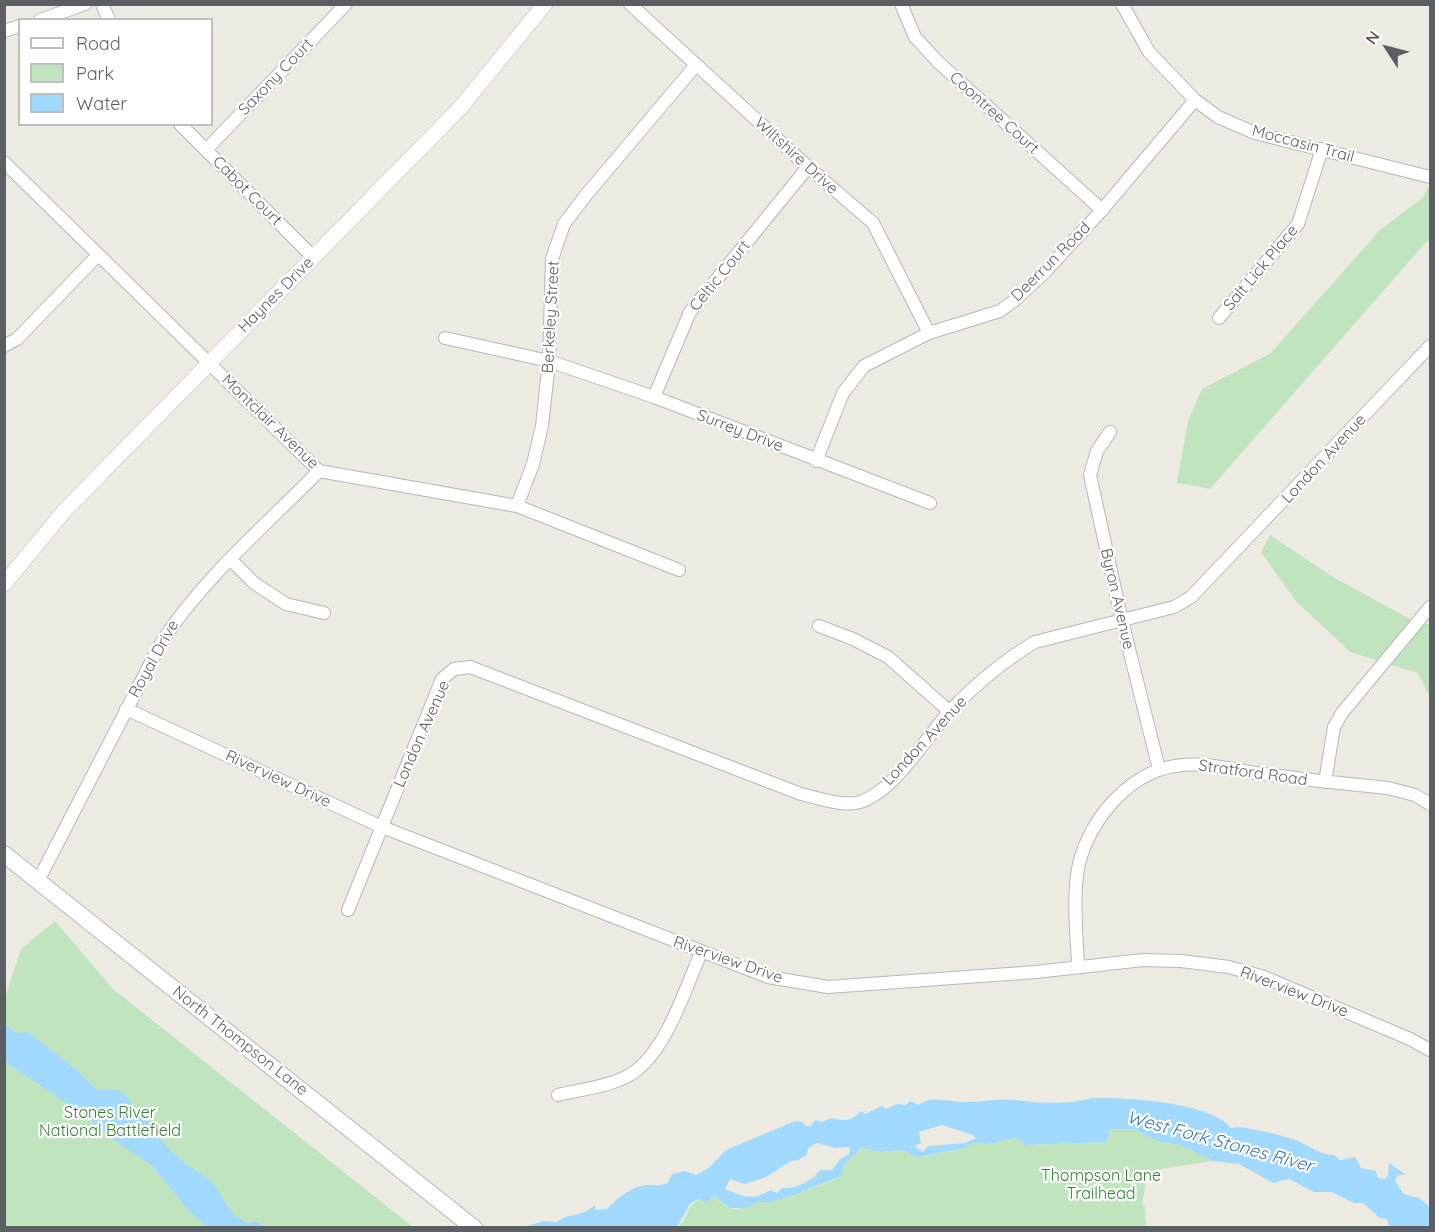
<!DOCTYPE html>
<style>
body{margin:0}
#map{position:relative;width:1435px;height:1232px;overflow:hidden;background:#edeae2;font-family:Quicksand,sans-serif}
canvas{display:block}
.frame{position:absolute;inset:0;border:6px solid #5b5f63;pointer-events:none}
.legend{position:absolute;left:18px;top:18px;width:195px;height:108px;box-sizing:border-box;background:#fff;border:2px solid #bdbfc1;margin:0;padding:8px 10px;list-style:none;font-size:18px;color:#5b5f63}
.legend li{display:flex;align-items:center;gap:12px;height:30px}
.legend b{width:30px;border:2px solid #bdbfc1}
.north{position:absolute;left:1357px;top:18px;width:60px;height:60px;-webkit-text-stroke:4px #fff;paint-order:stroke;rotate:306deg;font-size:16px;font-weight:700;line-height:24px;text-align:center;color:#5b5f63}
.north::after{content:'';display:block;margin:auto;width:21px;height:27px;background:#5b5f63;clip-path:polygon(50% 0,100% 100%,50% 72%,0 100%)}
</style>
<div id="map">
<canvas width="1435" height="1232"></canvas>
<div class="frame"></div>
<ul class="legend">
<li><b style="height:8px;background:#fff"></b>Road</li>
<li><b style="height:16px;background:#c0e5be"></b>Park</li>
<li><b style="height:16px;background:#a1dafe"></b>Water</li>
</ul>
<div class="north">N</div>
</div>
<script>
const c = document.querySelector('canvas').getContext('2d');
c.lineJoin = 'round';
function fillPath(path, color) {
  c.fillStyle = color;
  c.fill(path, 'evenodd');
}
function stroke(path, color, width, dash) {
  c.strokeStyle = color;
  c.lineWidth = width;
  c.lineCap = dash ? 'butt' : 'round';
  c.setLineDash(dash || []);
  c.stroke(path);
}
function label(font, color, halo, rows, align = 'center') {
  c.font = font + ' Quicksand,sans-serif';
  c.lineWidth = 4.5;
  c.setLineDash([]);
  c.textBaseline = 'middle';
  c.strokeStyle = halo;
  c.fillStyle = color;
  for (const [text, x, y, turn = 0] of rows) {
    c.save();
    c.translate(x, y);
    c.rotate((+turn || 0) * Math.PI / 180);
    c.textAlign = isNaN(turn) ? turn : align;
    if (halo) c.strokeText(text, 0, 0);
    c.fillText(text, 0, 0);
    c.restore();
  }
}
const green = new Path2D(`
 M1430,185V243L1427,241L1210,489L1177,483L1188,421L1202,389L1271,353L1380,230L1422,198Z
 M1270,535L1333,577L1419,624H1430V697L1418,673L1350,652L1296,601L1261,552Z
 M55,921L113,989L413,1227L5,1228V998L21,949Z
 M1111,1129H1133L1160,1142L1181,1145L1212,1161L1148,1171L1142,1204L1145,1206L1146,1227L677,1228C696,1210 679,1203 714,1196C718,1199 724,1206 729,1208C742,1212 750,1203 761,1202C789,1198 816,1188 842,1176L843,1166L861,1148L880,1152L902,1150L918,1157L965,1148L975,1142C992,1148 1001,1139 1018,1138L1024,1145L1107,1142Z`);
const water = new Path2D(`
 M5,1024L16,1033L28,1032L78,1071L96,1089L119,1090L129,1099L133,1110L153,1126L154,1133L176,1156L212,1182L234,1215L247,1223L255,1221L266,1227H207L189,1211L152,1166L114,1140L87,1117L5,1062Z
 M1092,1098C1124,1097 1212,1102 1231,1128C1239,1124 1290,1137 1300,1142C1311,1147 1321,1155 1334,1155L1340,1160L1355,1157L1361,1168L1376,1171L1378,1178L1385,1179L1388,1175L1389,1163L1405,1174L1397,1176L1395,1181L1404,1194L1419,1198L1430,1207V1227H1389L1387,1219L1380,1218L1363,1203H1354L1332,1192H1314L1289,1179L1273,1183L1239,1164L1212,1161L1181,1145L1160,1142L1133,1129H1111L1107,1142L1024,1145L1018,1138C1001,1139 992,1148 975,1142L965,1148L917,1157L902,1150L880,1152L861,1148L843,1166L842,1176L794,1195L772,1202H759L746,1208H729L714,1196L706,1203L699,1199L690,1204L677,1227H524L544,1221L557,1222C572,1211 580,1218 595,1205V1210L607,1209C618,1198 632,1185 649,1185C657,1185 660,1186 668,1183L672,1174L685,1171L696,1175L710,1167L726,1150L795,1121L802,1122L806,1126H811L815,1120L822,1122L831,1118C844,1121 852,1122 861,1111L865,1114L882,1106L886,1109L897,1104L906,1105L910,1101L919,1105C932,1094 952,1103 967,1102C982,1102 999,1098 1014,1100C1038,1103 1068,1105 1092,1098ZM942,1125L973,1135L976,1138L965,1143L928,1146L923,1152L914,1146L921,1143L919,1132ZM817,1143L835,1148L850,1147L849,1154L840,1159L832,1170H820C813,1181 795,1189 782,1188L777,1193L770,1190C751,1202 743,1196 725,1189L730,1179L745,1184L766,1177L791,1161L799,1160L807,1154L808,1148Z`);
const minor = new Path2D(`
 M102,4L109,20
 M630,4L808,167L873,223L929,333
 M901,4L915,37L938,62L1102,210
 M1122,4L1149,52L1195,100L1218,117L1255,133L1430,177
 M40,20L85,4
 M4,31L20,26
 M180,124L313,257
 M206,150L346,4
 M4,162L319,471L517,506L679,570
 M1219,318L1298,224L1322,149
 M445,338L549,361L654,397L930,503
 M4,346L17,339L98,255
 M654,397L690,312L808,167
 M1110,432L1097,451L1090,475L1122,621L1159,769
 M816,461L843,393L864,366L929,333L1000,311L1016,299L1045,272L1102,210L1195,100
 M517,506L533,464L542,426L549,361L552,259L564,224L586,195L696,65
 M230,559L254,583L286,604L324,613
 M819,626L853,639L888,657L950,712
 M126,709L382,827L768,977L828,987L1036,972L1143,960L1181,961L1229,967L1264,977L1410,1039L1430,1050
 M1325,782L1334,727L1342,713L1430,607
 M38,881L161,643C203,578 265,526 319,471
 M348,910L442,679L454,669L470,667L801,794C818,798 843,807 860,802C895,791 926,737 950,711C975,685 1003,661 1035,642L1174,607L1191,597L1430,346
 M1078,966C1077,936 1073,905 1077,875C1083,827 1126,773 1175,766C1202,761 1229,769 1256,773C1300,779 1344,784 1388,788L1415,795L1430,804
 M558,1095C582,1089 617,1086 637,1070C668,1045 685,989 701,953`);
const tertiary = new Path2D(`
 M4,584L66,509L460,108L545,4`);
const secondary = new Path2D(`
 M4,854L474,1228`);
const streetNames = [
 ["Saxony Court",276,77,-46],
 ["Coontree Court",994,113,42],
 ["Moccasin Trail",1303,144,15],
 ["Wiltshire Drive",796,156,42],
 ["Cabot Court",247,191,45],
 ["Deerrun Road",1051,262,-45],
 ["Salt Lick Place",1261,268,-50],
 ["Celtic Court",720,276,-51],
 ["Haynes Drive",276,295,-45],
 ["Berkeley Street",551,317,-87],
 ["Montclair Avenue",270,422,44],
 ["Surrey Drive",740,431,21],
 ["London Avenue",1324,459,-47],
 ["Byron Avenue",1117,599,77],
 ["Royal Drive",154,659,-61],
 ["London Avenue",422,734,-66],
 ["London Avenue",925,741,-47],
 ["Stratford Road",1253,773,8],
 ["Riverview Drive",278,779,25],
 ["Riverview Drive",728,960,19],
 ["Riverview Drive",1294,992,21],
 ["North Thompson Lane",240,1041,38]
];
const parkNames = [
 ["Stones River",110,1113],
 ["National Battlefield",110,1131],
 ["Thompson Lane",1101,1176],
 ["Trailhead",1101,1194]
];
const waterNames = [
 ["West Fork Stones River",1220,1142,15]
];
fillPath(green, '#c0e5be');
fillPath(water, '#a1dafe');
stroke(minor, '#b5b8bd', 14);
stroke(tertiary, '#b5b8bd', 16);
stroke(secondary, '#b4b8bd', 18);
stroke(minor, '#fff', 12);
stroke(tertiary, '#fff', 15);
stroke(secondary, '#fff', 16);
label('16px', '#5b5f63', '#fff', streetNames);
label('16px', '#348134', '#fff', parkNames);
label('italic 18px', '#3c75a7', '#fff', waterNames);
</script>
